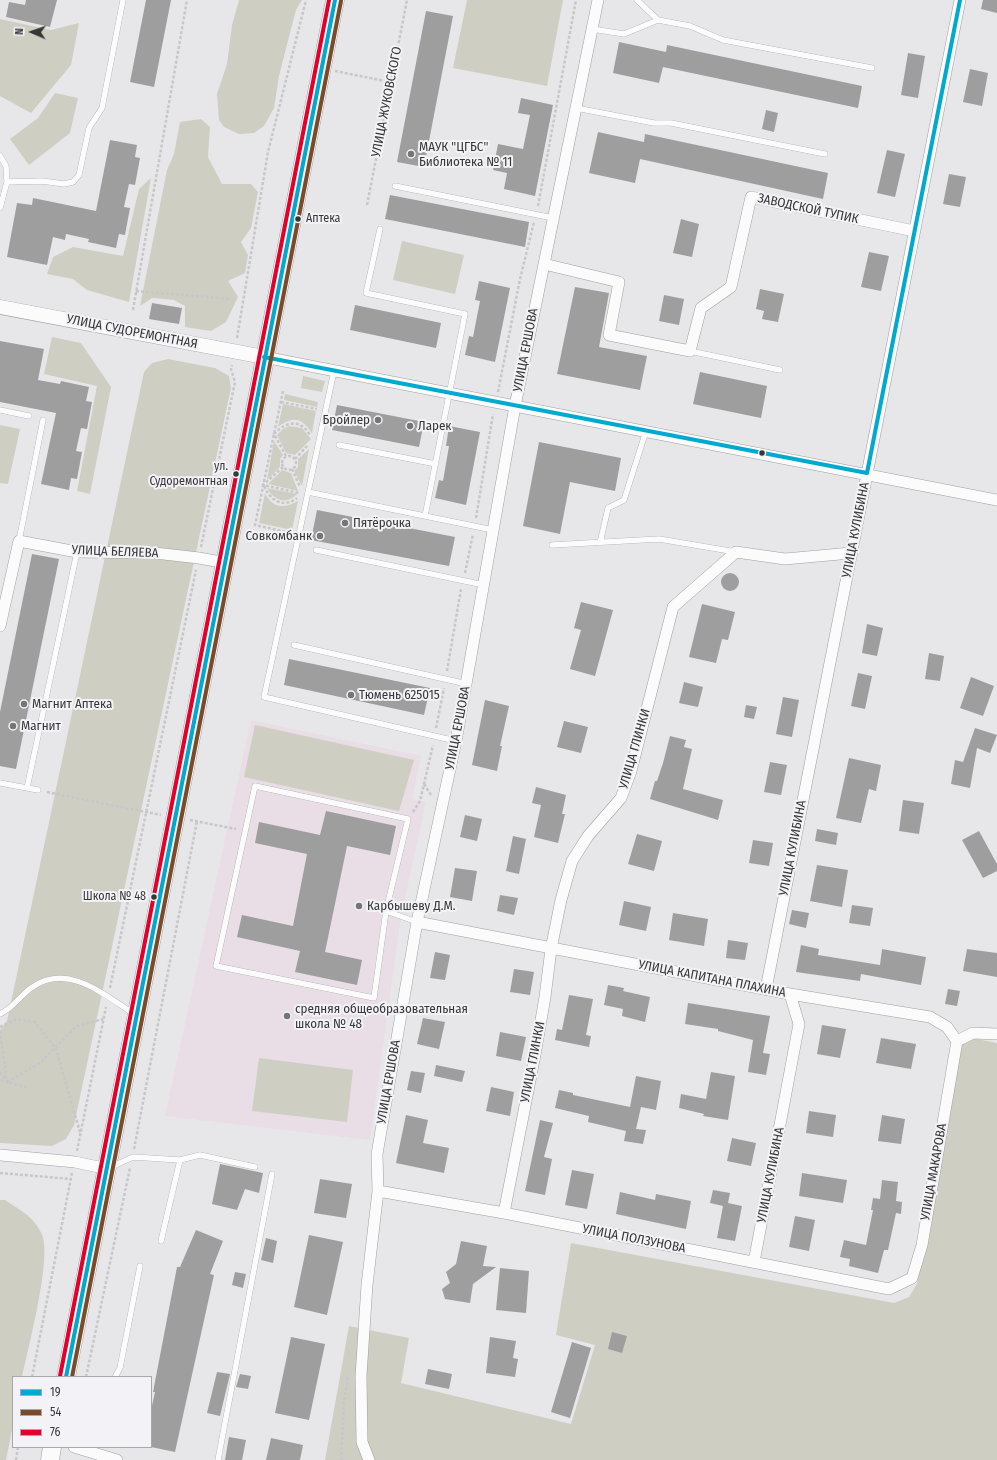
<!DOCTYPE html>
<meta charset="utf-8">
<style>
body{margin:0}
#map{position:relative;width:997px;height:1460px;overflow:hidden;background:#e7e7e9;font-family:"Fira Sans Condensed",sans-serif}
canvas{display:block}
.legend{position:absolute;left:12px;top:1376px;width:140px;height:72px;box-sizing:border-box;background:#f3f3f7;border:1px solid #a8a8ab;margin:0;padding:5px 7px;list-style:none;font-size:12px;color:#373739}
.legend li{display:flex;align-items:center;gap:8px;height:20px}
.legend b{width:20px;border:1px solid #a8a8ab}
.north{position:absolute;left:12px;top:12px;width:40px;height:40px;-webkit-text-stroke:3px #f3f3f7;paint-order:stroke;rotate:272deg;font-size:11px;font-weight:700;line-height:16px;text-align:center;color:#373739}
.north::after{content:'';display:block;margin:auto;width:14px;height:18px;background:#373739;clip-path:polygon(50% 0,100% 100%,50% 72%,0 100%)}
</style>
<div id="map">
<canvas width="997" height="1460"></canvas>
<ul class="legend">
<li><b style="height:5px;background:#00a9ce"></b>19</li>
<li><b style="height:5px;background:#7a4b2a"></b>54</li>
<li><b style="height:5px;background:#e4002b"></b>76</li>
</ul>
<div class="north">N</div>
</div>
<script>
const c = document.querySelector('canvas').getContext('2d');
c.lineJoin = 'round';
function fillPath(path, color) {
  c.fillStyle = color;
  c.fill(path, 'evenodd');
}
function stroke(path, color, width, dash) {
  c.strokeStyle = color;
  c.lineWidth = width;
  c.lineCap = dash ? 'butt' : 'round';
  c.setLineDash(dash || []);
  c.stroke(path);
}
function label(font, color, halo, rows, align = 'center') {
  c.font = font + ' "Fira Sans Condensed",sans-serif';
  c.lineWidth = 4;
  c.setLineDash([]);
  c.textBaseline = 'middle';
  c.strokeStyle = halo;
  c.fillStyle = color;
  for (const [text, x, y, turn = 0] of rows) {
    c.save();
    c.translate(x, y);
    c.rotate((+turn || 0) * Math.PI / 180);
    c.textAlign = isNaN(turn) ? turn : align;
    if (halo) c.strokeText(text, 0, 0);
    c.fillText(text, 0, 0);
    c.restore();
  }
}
const education = new Path2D(`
 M251,720L421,756L412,799L426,802L401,916L370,1140L165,1116Z`);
const green = new Path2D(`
 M239,0H302L296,10L291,29L279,76L274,108L264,126L254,133L239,134L224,127L219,120L217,94L227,64L232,25Z
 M467,0H563L547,86L453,68Z
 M0,19L51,30L79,23L71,65L31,113L0,96Z
 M55,93L78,98L70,133L29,165L10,139L38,118Z
 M201,119L210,127L208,157L222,184H251L258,192L251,228L241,242L248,255L245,273L228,281L238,297L226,322L211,331L185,327V306L174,300L152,298L140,306L167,170L174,154L180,122Z
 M151,178L129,302L87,290L73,279L47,274L53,257L73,247L123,256L139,189Z
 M402,241L464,255L455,294L393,280Z
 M52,337L81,343L111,387L90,494L77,491L97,386L44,374Z
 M168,359L215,368L229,376L231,388L74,1125L66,1139L52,1146L0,1143V1030L7,1021L144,372L152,363Z
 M303,376L325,381L322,392L301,388Z
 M285,394L318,402L317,407L284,400Z
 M283,404L316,411L312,433C301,417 293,416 278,427Z
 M0,425L20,429L8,484L0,483Z
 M289,426L302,428L311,439L295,455L286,453L277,435L283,429Z
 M274,441L283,455L280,459V467L267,480Z
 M309,449L302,486L294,471L298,467V459Z
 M282,470L291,473L298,491L268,484Z
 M267,488L297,494C287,505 274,501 267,488Z
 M265,493C272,508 284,509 298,501L292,530L259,523Z
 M255,725L414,760L399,811L244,777Z
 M972,1038L997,1043V1460H325L349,1326L409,1338L401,1383L571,1424L595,1345L556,1335L571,1243L894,1303L909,1297L917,1284L960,1044Z
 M259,1058L353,1070L347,1122L252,1111Z
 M0,1200H5C20,1210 35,1217 42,1235C52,1258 28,1349 22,1377H13V1425L6,1460H0Z`);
const building = new Path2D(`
 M26,0H57L50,27L6,17L9,2L25,5Z
 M146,0H171L154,87L130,82Z
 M983,0H997V13L981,9Z
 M426,11L453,16L424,167L397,162Z
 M619,42L666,52L667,45L862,86L858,108L663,67L659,83L613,73Z
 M908,53L925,56L918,98L901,95Z
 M970,69L988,73L982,106L963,102Z
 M521,98L553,105L535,196L504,189L507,173L493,170L498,144L523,149L530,115L518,113Z
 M766,110L778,113L774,132L762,129Z
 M598,132L644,142L645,134L828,173L823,199L640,159L635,183L589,173Z
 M110,140L137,145L135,157L140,158L135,185L129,184L124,207L130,208L125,235L119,234L116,248L88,242L89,239L66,234L65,240L53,237L47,265L7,257L17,203L32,205L33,198L96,211Z
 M887,150L905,154L895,197L877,193Z
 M949,174L966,177L960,207L943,204Z
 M390,195L529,222L525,247L385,219Z
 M681,219L699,224L692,257L673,253Z
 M869,252L889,256L881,291L861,287Z
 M479,281L510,288L495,362L465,355L469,336L473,337L480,301L475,300Z
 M575,287L609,293L599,347L647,356L640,390L557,374Z
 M760,289L784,294L778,322L762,319L764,311L756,309Z
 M664,295L684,299L679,325L659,321Z
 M152,303L182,308L179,324L149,319Z
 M355,305L441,323L436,348L350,330Z
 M0,341L44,349L38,380L60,384L61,381L89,387L86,401L92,402L87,429L81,428L76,451L82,452L77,479L71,478L69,490L41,484L56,413L0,402Z
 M700,372L767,386L761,418L693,404Z
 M337,405L424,422L419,447L332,430Z
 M449,426L480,432L466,505L435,498L439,480L443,481L449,446H446Z
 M539,442L621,458L615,491L570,482L560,534L523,526Z
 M317,510L455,537L449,566L311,540Z
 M32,554L59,559L16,769L0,766V712Z
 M721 582a9 9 0 1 1 18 0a9 9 0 1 1-18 0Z
 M581,602L613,610L595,676L570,669L581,630L574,628Z
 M702,604L735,612L728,640L722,639L716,663L689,657Z
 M867,624L883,628L877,656L862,653Z
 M929,653L944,656L940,681L925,679Z
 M289,659L430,688L424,715L284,685Z
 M858,673L872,676L865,709L851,706Z
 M971,677L994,686L983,716L960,708Z
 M684,682L703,687L698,707L679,703Z
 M783,697L799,700L792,737L776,734Z
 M485,700L509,706L500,746H502L497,771L472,765Z
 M746,705L757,707L754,719L744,717Z
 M564,721L588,727L581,753L557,747Z
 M975,728L997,735L990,753L977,748L970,788L951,784L955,760L963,762Z
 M670,736L686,740L684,747L692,749L683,789L723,800L718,820L650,799L655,781H657L663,763Z
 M849,758L881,765L876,791L869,789L861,823L836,818Z
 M770,762L787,765L781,795L764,792Z
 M536,787L566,795L562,814H565L558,843L534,837L541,805L532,803Z
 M903,800L924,803L919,834L899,831Z
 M326,811L396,826L390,855L347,846L325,952L362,960L357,985L295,972L300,951L237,937L242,915L293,926L307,854L255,843L259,822L320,835Z
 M465,815L482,819L477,841L460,837Z
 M817,829L838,833L836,845L815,841Z
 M979,831L997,864V871L983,878L962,840Z
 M637,834L662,841L654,871L628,864Z
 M513,836L526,839L519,874L506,871Z
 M753,840L773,843L769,866L749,863Z
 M817,865L848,870L842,907L810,901Z
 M455,868L477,871L472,901L450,897Z
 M500,895L518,898L514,915L497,911Z
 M624,901L651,907L646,931L619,925Z
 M852,905L873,908L870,926L849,923Z
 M792,910L809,913L806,928L789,924Z
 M673,913L708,919L704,946L669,940Z
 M728,940L748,943L745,960L726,958Z
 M801,945L819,949L818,955L880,965L882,949L926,957L921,985L861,974L860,981L796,972Z
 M967,949L997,953V977L963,971Z
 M435,952L450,955L445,980L430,978Z
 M514,969L534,972L530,995L510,992Z
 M608,985L624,988L623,991L650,997L645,1022L622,1016L623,1009L604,1005Z
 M948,989L960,991L957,1006L945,1004Z
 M569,995L593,999L586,1035L591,1036L589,1047L555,1040L557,1029L562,1030Z
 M688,1003L770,1016L763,1053L770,1054L766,1075L748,1072L753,1040L718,1031V1029L685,1024Z
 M423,1018L445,1022L439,1049L417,1044Z
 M822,1025L846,1029L840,1058L817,1054Z
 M500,1032L526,1037L521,1061L496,1056Z
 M881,1038L916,1044L911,1069L876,1063Z
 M436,1065L465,1071L462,1082L434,1076Z
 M411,1071L425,1073L421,1093L407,1090Z
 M711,1072L735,1076L728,1120L703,1116L704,1114L679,1108L681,1094L706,1099Z
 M636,1076L661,1081L656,1110L641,1107L636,1129L646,1130L643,1144L624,1141L626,1131L588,1122L589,1116L555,1108L559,1090L573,1093V1095L630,1107Z
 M491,1087L514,1092L510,1116L486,1111Z
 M809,1111L836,1115L833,1137L806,1133Z
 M406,1115L428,1120L423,1143L449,1148L444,1173L396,1163Z
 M882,1115L905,1119L901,1144L878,1141Z
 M540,1120L553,1123L544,1157L552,1159L545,1195L525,1191Z
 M732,1138L756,1143L751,1166L727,1161Z
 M220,1164L263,1173L259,1193L245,1189L237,1210L212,1204Z
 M572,1170L594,1174L587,1209L565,1205Z
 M802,1173L847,1180L843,1203L799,1196Z
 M320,1179L352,1184L346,1218L314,1213Z
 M882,1180L898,1182L896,1201L902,1202L901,1214L896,1213L888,1250H884L878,1273L849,1266L850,1259L840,1257L844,1240L866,1245L873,1210H871L873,1198L880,1199Z
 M713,1190L730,1193L728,1203L742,1206L735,1241L717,1238L723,1206L710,1203Z
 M620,1192L655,1200L656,1194L691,1201L686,1229L616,1214Z
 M795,1216L815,1220L809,1251L789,1247Z
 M196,1230L223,1241L210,1274L214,1275L175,1452L151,1447V1410L155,1392H153L177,1267H180Z
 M309,1235L343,1242L327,1315L294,1307Z
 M266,1238L277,1241L273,1263L261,1260Z
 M461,1241L487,1246L483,1266L496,1267L473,1284L470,1303L445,1299L442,1289L450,1283L446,1272L456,1264Z
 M500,1268L529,1271L526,1313L496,1310Z
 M235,1272L246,1274L243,1288L232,1285Z
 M612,1332L627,1336L622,1353L608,1349Z
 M291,1337L325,1344L309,1420L275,1413Z
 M490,1337L516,1341L513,1358L518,1359L515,1377L486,1373Z
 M572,1342L591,1348L570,1418L551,1412Z
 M428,1369L452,1374L449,1389L425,1384Z
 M217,1372L230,1374L220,1416L207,1413Z
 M240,1374L251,1376L248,1389L236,1387Z
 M229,1437L246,1440L242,1460H225Z
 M271,1438L303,1445L300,1460H266Z`);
const path = new Path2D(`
 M335,71L390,82
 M367,205L407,0
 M538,206L576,0
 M136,291L229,299
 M133,310L187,0
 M237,338L268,152L306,0
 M283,391L255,525L291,533
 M498,392L520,279L534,222
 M281,402L317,409
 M282 463a7 7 0 1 1 14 0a7 7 0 1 1-14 0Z
 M286,456L274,434C285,422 300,418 310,435
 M295,459L307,446
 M283,467L263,485L299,493
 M292,469L300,487
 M264,486C270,500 283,509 297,498
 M476,518L493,414
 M201,547L235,382L231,369L232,365
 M465,573L473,534
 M447,671L461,589
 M436,728L444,688
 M424,784L431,795
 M47,792L161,815
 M413,812L420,801L433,745
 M190,820L236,829
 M110,988L196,570
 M0,1027L17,1019L35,1022L56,1049L80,1132
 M0,1031L7,1082L0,1080
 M0,1072L7,1082L29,1088
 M7,1082L40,1063L77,1026L103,1019
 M134,1149L197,821
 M77,1151L106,1007
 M0,1173L71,1179
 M32,1377L72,1173
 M86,1377L130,1168
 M16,1460L18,1447
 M341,1460L344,1401L348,1377`);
const service = new Path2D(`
 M637,0L658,20
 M592,29L624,34L658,20L690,26L723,40L872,68
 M576,108L654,123H671L825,154
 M0,156L6,166L7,182
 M395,186L553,218
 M0,208L7,182L42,181L64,184L73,182L79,175L89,128L102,108L123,0
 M380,229L366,293L465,314L425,516
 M690,351L780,370
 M334,371L264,697L456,741
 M0,410L29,416
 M339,445L436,464
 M308,492L493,530
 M19,541L43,420
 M600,543L608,508L624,500L646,431
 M552,545L659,539L736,552
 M316,550L484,585
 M294,645L467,684
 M0,783L38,790
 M27,788L77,552
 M386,911L374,998L216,966L255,786L408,819L386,911L417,922
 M0,1014C12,1009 20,996 31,988C67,962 103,994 134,1014
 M111,1167L133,1157L180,1160L200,1155L255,1167
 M161,1241L180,1160
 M115,1377L120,1368L140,1266
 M218,1460L272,1174`);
const minor = new Path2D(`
 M544,264L619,282L609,335L690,351L701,308L731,287L751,197L914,231
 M264,357L997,500
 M0,626L19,541L77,552L155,553L199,558L226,563
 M417,922L790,994L930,1017L947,1027L957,1041L973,1033L997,1034
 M766,989L960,0
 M0,1155L75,1162L108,1169
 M378,1191L504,1213L889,1289L912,1278L922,1245L957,1041
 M504,1213L535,1055L545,997L551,949L561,900L572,861L588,836L621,798L631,771L673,607L736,552L785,559L851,553
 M754,1262L799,1024L790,994
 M74,1447L117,1460
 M369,1460L362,1442L361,1376L367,1285L378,1191L377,1154L417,922L456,741L515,406L598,0`);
const tertiary = new Path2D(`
 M0,307L264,357`);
const primary = new Path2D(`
 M66,1377L335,0
 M50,1460L52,1447`);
const bus1 = new Path2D(`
 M264,357L867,473L960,0
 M66,1377L335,0`);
const bus2 = new Path2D(`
 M72,1377L341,1`);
const bus3 = new Path2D(`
 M60,1376L329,0`);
const markers = [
 [411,154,4,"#757577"],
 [298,219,3.5,"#373739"],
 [378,420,4,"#757577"],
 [410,426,4,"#757577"],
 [762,453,3.5,"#373739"],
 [236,474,3.5,"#373739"],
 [345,523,4,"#757577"],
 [320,536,4,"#757577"],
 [351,695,4,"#757577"],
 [24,704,4,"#757577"],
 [13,726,4,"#757577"],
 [154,897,3.5,"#373739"],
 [359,906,4,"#757577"],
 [287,1016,4,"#757577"]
];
const busNames = [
 ["Аптека",306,219,"left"],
 ["ул.",228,467],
 ["Судоремонтная",228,482],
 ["Школа № 48",146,897]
];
const streetNames = [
 ["УЛИЦА ЖУКОВСКОГО",387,102,-79],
 ["ЗАВОДСКОЙ ТУПИК",808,209,12],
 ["УЛИЦА СУДОРЕМОНТНАЯ",132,332,11],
 ["УЛИЦА ЕРШОВА",526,350,-79],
 ["УЛИЦА КУЛИБИНА",856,530,-79],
 ["УЛИЦА БЕЛЯЕВА",115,552,2],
 ["УЛИЦА ЕРШОВА",458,728,-79],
 ["УЛИЦА ГЛИНКИ",635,749,-74],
 ["УЛИЦА КУЛИБИНА",793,848,-79],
 ["УЛИЦА КАПИТАНА ПЛАХИНА",712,979,11],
 ["УЛИЦА ГЛИНКИ",533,1062,-79],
 ["УЛИЦА ЕРШОВА",389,1082,-80],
 ["УЛИЦА МАКАРОВА",934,1172,-80],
 ["УЛИЦА КУЛИБИНА",771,1175,-79],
 ["УЛИЦА ПОЛЗУНОВА",634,1239,11]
];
const poiNames = [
 ["МАУК \"ЦГБС\"",419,147],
 ["Библиотека № 11",419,162],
 ["Бройлер",370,420,"right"],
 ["Ларек",418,426],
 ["Пятёрочка",353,523],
 ["Совкомбанк",312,536,"right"],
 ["Тюмень 625015",359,695],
 ["Магнит Аптека",32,704],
 ["Магнит",21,726],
 ["Карбышеву Д.М.",367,906],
 ["средняя общеобразовательная",295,1009],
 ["школа № 48",295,1024]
];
fillPath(education, '#e9dde6');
fillPath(green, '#cecfc2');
fillPath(building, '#9f9e9f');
stroke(service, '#9f9ea0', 6);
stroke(minor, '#9f9ea0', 12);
stroke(tertiary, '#9f9ea0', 15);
stroke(primary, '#9f9ea0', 19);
stroke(path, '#c7c7c9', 2.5, [3, 2]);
stroke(service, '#fbfbfc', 5.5);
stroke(minor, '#fbfbfc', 11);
stroke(tertiary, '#fbfbfc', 14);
stroke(primary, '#fbfbfc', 18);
stroke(bus1, '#00a9ce', 4);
stroke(bus2, '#7a4b2a', 4);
stroke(bus3, '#e4002b', 4);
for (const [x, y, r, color] of markers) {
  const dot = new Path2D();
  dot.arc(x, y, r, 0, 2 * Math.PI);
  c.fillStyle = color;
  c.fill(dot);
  stroke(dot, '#f3f3f7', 1.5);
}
label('12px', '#373739', '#f3f3f7', busNames, 'right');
label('13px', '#373739', '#f3f3f7', streetNames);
label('13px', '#373739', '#f3f3f7', poiNames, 'left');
</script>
